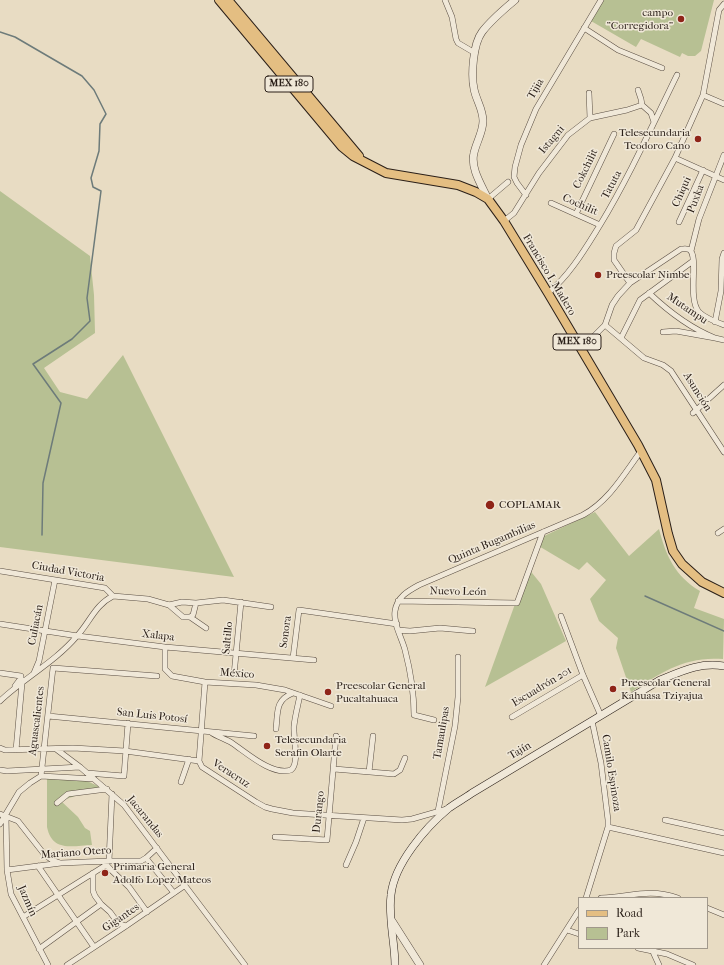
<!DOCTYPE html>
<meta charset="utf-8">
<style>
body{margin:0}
#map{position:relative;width:724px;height:965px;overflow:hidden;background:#e8dcc3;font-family:"IM FELL French Canon",serif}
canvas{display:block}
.legend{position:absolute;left:578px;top:897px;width:130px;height:52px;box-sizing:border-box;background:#f0e8d8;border:1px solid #a1988b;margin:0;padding:5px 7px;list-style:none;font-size:12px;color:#2a1f18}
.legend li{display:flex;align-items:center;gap:8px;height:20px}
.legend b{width:20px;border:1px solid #a1988b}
</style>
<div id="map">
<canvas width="724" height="965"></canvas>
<ul class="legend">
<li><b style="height:5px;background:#e4be82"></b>Road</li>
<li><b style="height:11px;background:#b7c093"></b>Park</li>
</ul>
</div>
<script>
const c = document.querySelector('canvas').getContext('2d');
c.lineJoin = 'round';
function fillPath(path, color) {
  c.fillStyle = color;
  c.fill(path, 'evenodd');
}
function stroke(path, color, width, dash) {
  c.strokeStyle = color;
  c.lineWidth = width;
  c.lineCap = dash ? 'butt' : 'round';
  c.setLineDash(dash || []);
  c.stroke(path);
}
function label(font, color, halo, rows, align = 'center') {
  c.font = font + ' "IM FELL French Canon",serif';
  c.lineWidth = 3;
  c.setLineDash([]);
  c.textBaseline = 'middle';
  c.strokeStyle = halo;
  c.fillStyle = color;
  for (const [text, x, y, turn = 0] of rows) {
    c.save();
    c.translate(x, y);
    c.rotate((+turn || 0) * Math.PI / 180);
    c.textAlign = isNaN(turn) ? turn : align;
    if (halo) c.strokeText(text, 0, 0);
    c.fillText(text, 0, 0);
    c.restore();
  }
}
const green = new Path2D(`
 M604,0H714L701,51L695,56H688L682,53L680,57L641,39L636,47L591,21Z
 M0,191L90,256L94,295L95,333L44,368L60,392L87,399L123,355L234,577L0,547Z
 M595,512L629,556L659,529C666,556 675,576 700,591L694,608L724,619L723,659C685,656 662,672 631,692L616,648L618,638L599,621L590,599L606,580L587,562L579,570L537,545L540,538Z
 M528,568L541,584L566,641L485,687Z
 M47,778L87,781L100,787L61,801L78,817L85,828L90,831L92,845C72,846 52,852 47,827Z`);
const stream = new Path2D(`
 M0,32L15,37L82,76L94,90L106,114L100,124L99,151L91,178L93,187L101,191L87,298L90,321L72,339L33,364L61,403L43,483L42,535
 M645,596L724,631`);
const minor = new Path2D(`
 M445,0L452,17L456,39L458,43L475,53
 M584,28L618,50L662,68
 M638,90L641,99L642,105
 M589,93L590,118
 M703,95L724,104
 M642,105L651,113L654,122
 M675,158L724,180
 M526,195L517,183L514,177L515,167L521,145L536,109L601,0
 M488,199L508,182
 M551,203L600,225
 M576,214L614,134
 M504,221L514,213L539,173L568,135L590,118L627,110L642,105
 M679,222L703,170
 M691,251L699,219L724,155
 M630,283L614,260V253L616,246L636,230L675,158L703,95L719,10L724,4
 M548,293C570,275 585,249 600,225C629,177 652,126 677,75
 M649,293C669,312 690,328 715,338
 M715,322L721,291L722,259L724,253
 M605,325L644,358L663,365L671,371L724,452
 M663,332L676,331L715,338L724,340
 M621,338L640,300L693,261
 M580,347L591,339L605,325L612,305L618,296L630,283L681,249C684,249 687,248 690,250C699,258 687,298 699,312C705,318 716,322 724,325
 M693,413L724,385
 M718,533L724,529
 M0,571L105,588L113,596L148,599L169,605L182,602L196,603L223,600L271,607
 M398,601L517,603L543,532
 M169,605L183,617H190L206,628
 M561,616L583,675L601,716
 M190,617L193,615L196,603
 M0,624L78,636L165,647L314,660
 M398,630L410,631L440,628L473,631
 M165,647V669L172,676L205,682L256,685L285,690L331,706
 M293,658L299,610L397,624
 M0,673L21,676V678L15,686
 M34,673L39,661L55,580
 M234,675L241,602
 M205,682L199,761L202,767L256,802L265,807L272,809L293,813L402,820L412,819L447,809
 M0,701C24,678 55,662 77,636C90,622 95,605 113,596
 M48,716L254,736
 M512,717L583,675
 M434,720L414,715C414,691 411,673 405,650C402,638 393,624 395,611C397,597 408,591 419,585L583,515C609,501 624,474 641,451
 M276,729C278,712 275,700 293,693
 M212,733C218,737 226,739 232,743C247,753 272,776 291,770C300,763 293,738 294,726C295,716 298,705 300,695
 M0,748L5,750L73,748L125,751L199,761
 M56,749L80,767L124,805L245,965
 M16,750L22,683
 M334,769L394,774L400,770L405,758
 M0,770L7,771L80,767
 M369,772L373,736
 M87,773L124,776L128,723
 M41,776L53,668L157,676
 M181,782L189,759
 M57,803L68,794L107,789
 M438,811L455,726L458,697V657
 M0,814L18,821L44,854L52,860L60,863
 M6,816L7,870L11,894L48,965
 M665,820L724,833
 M0,824L19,792L30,783L41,776L94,779
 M608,827L724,853
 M275,837L327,840L336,736
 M146,858L174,893
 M109,861L112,794
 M104,862L111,870L129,887L147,912
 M346,865L356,842L364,818
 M38,866L94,947
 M7,870L61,863L109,861H141L146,858L157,848
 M93,873V891L95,896L101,904L110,912L118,923L126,926
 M586,898L608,827V820L601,763L592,721
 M601,898C631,897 648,888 678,898
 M707,908L724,915
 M23,917L106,865
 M567,930L579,934
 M638,948L667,954L693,965
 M39,949L101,904
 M653,952L659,965
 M67,965L126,926L184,886
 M544,965L579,910`);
const tertiary = new Path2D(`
 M488,199C482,186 470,168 474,153C476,143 483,132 483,121C483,109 476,100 474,89C471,75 473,44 482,32C491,20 503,10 515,0
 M392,921L420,965`);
const secondary = new Path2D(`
 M395,965C395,943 388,917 391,895C394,864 426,827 449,808C456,803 465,798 472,793L660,680C682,671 700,662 724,666`);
const primary = new Path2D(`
 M219,0L342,147L353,156L386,173L458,185L476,192L488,199L504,221L548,293L638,445L656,480L668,534L673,551L682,564L702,582L724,593
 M228,0L359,156`);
const markers = [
 [681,19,4,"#8f2418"],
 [698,139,4,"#8f2418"],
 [598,275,4,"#8f2418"],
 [490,505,5,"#8f2418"],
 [613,689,4,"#8f2418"],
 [328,692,4,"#8f2418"],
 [267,746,4,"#8f2418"],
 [105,873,4,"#8f2418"]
];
const shields = [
 [289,84,48],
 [577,342,48]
];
const shieldNames = [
 ["MEX 180",289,84],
 ["MEX 180",577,342]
];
const poiNames = [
 ["campo",673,13,"right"],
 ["\"Corregidora\"",673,26,"right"],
 ["Telesecundaria",690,133,"right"],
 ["Teodoro Cano",690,146,"right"],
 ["Preescolar Nimbe",606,275],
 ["COPLAMAR",499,505],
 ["Preescolar General",621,683],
 ["Kahuasa Tziyajua",621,696],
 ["Preescolar General",336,686],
 ["Pucaltahuaca",336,699],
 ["Telesecundaria",275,740],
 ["Serafin Olarte",275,753],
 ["Primaria General",113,867],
 ["Adolfo Lopez Mateos",113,880]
];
const streetNames = [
 ["Tijia",536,89,-60],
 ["Istagni",552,140,-50],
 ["Cokchilit",586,169,-64],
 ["Tatuta",612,185,-62],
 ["Chiqui",682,192,-66],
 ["Puxka",696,199,-69],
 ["Cochilit",580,205,24],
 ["Francisco I. Madero",549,275,59],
 ["Mutampu",687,309,34],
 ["Asunción",697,392,58],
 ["Quinta Bugambilias",492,543,-23],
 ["Ciudad Victoria",68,572,10],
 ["Nuevo León",458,592,1],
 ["Culiacán",36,625,-79],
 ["Sonora",286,632,-82],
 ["Xalapa",158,636,7],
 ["Saltillo",228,638,-85],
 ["México",237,674,4],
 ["Escuadrón 201",542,687,-31],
 ["San Luis Potosí",152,716,6],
 ["Aguascalientes",37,721,-83],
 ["Tamaulipas",442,733,-80],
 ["Tajín",520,751,-31],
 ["Camilo Espinoza",611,773,81],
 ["Veracruz",231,774,33],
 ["Durango",319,812,-84],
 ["Jacarandas",145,817,51],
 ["Mariano Otero",76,853,-4],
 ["Jazmín",27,901,66],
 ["Gigantes",121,918,-34]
];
fillPath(green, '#b7c093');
stroke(stream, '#6d7b7a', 1.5);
stroke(minor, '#5a4e43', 6);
stroke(tertiary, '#5a4e43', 8);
stroke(secondary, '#2a1f18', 8);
stroke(primary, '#2a1f18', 10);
stroke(minor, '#f0e8d8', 5);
stroke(tertiary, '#f0e8d8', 7);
stroke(secondary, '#f0e8d8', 7);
stroke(primary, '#e4be82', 8);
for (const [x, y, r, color] of markers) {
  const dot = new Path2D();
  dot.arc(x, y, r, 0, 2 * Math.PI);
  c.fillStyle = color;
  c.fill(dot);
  stroke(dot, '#f0e8d8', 1.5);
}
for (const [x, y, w] of shields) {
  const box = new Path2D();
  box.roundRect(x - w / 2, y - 8, w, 16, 3);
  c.fillStyle = '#f0e8d8';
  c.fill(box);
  stroke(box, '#2a1f18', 1);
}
label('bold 10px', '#2a1f18', null, shieldNames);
label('11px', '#2a1f18', '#f0e8d8', poiNames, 'left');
label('11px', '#2a1f18', '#f0e8d8', streetNames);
</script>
